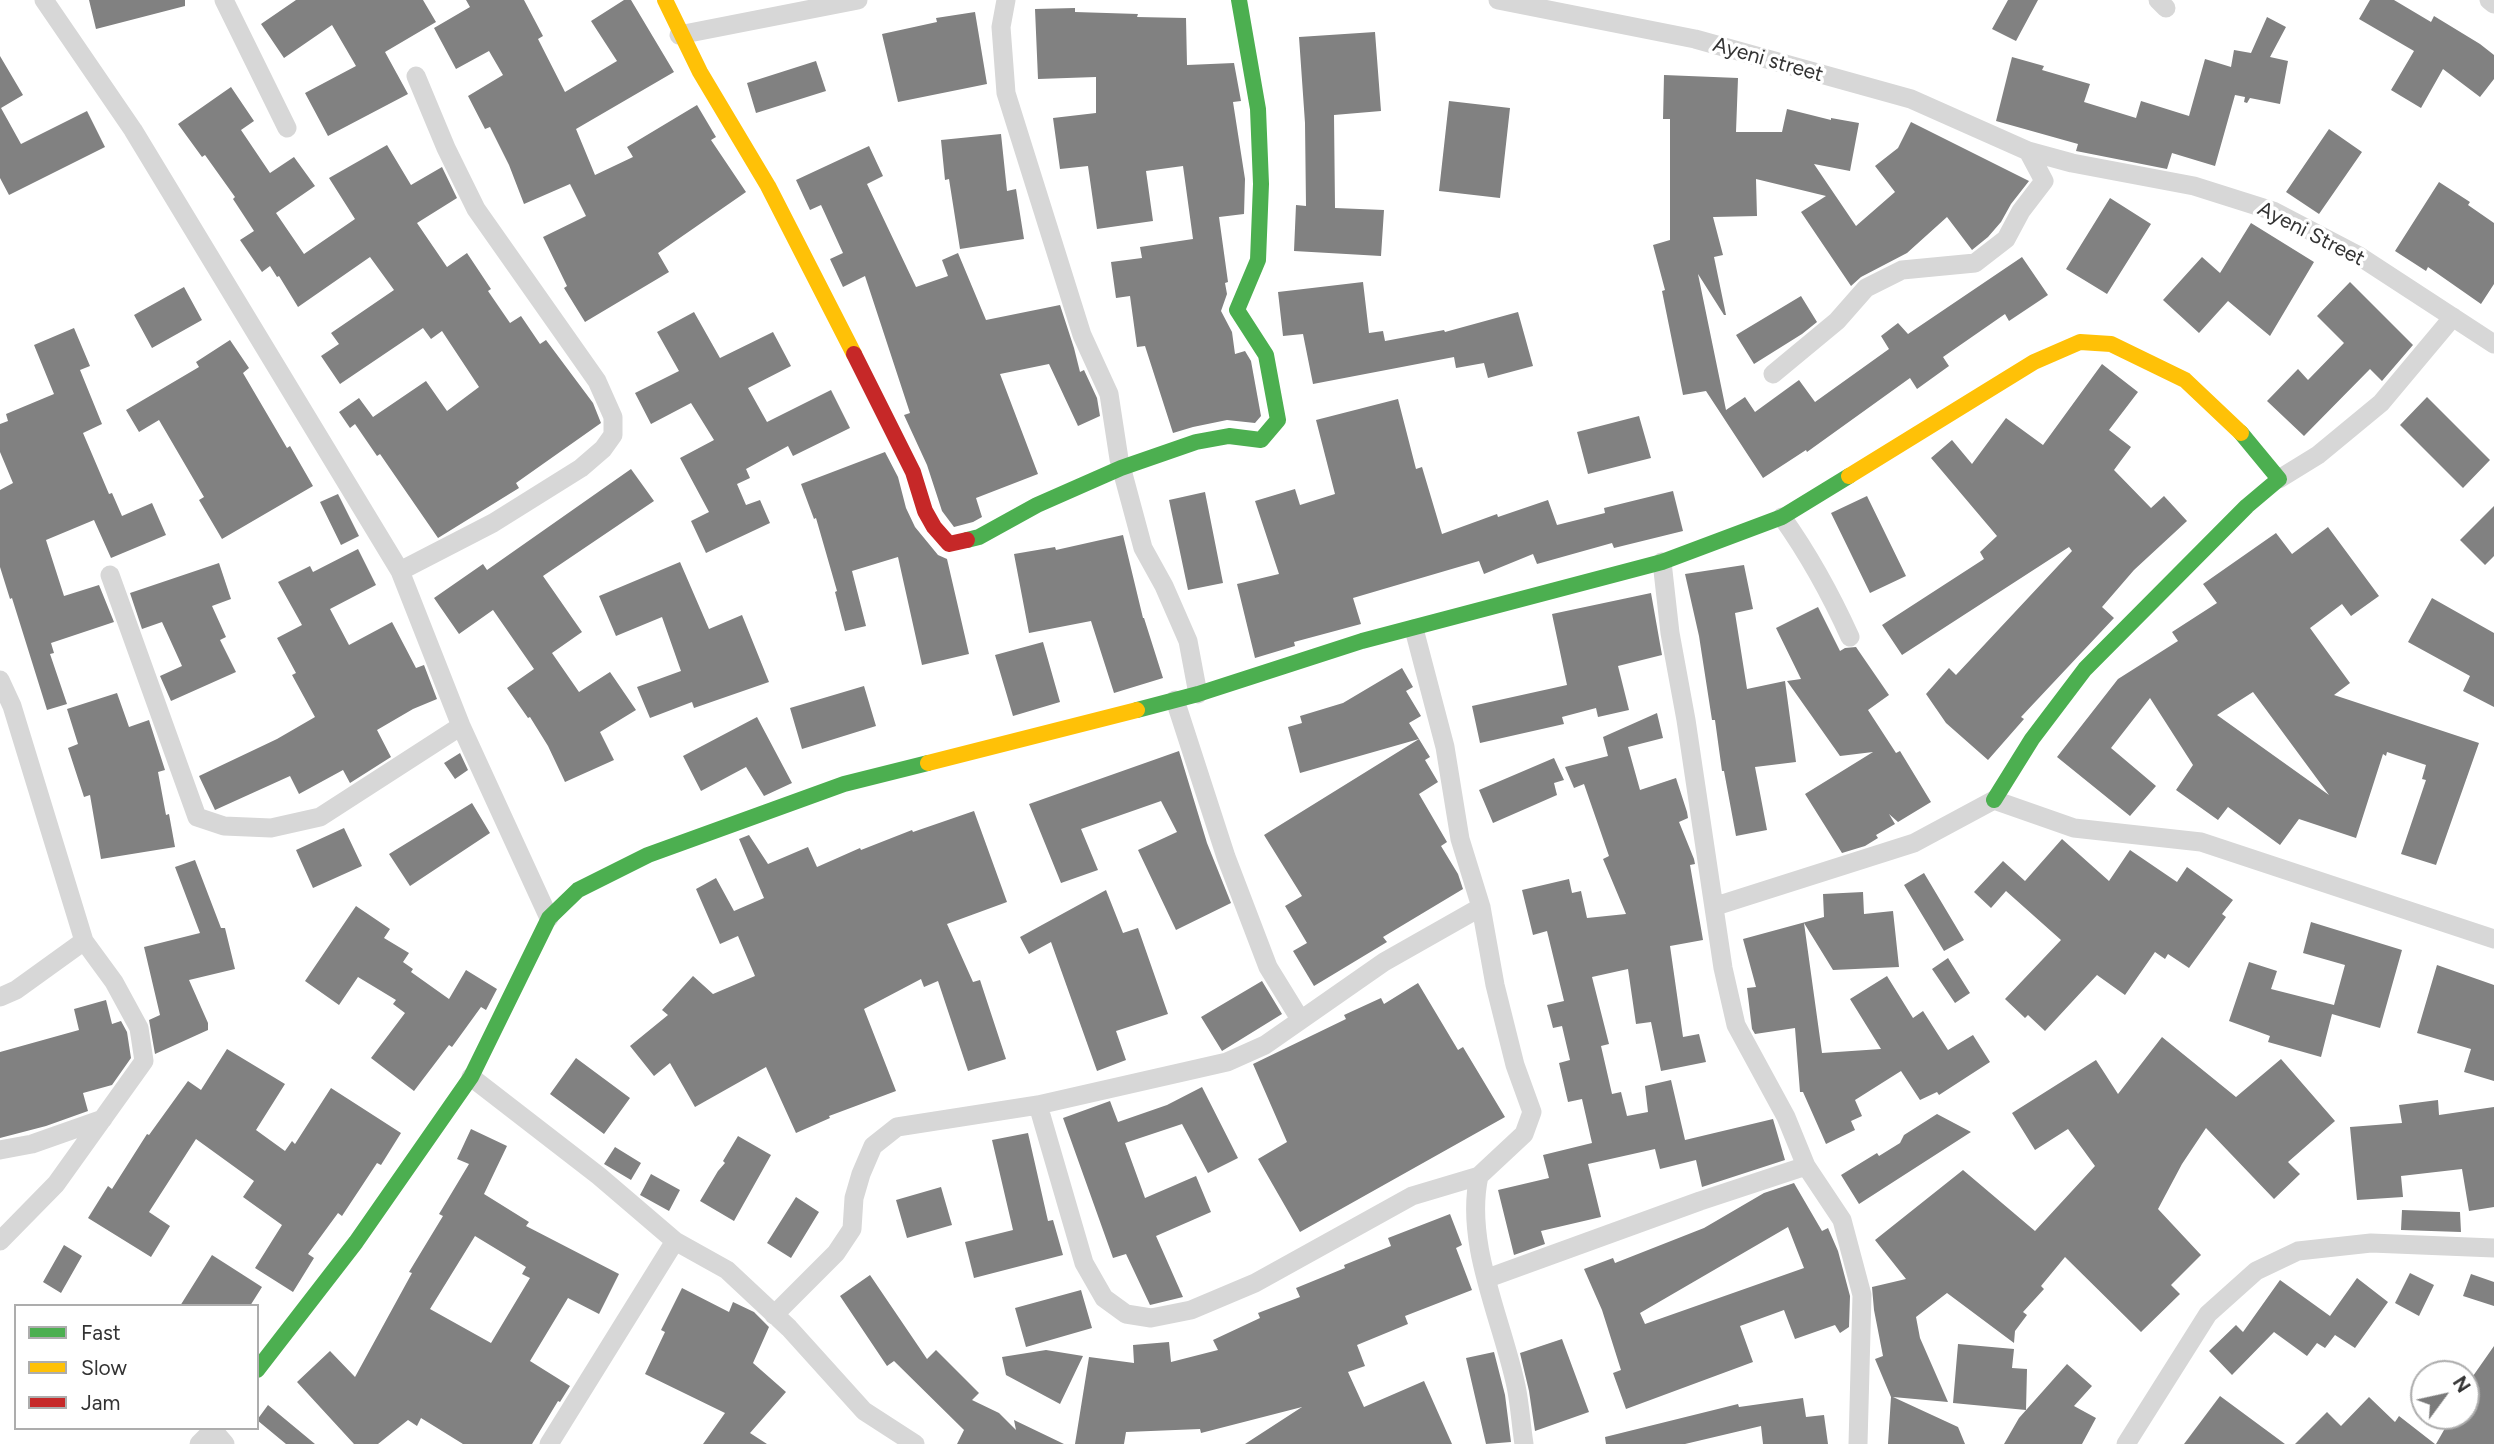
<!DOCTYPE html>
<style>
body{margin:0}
#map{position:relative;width:2494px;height:1444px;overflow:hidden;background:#fff;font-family:Figtree,sans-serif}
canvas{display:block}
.legend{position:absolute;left:14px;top:1304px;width:245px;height:126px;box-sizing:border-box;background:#fff;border:2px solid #adadad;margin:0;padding:9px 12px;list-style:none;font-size:21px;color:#333}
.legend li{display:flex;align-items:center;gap:14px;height:35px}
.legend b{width:35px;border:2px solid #adadad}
.north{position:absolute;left:2410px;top:1360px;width:70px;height:70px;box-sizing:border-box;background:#fff;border:2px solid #adadad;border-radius:50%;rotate:57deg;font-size:19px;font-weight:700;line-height:28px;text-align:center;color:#333}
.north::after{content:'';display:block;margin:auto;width:24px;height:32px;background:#7a7a7a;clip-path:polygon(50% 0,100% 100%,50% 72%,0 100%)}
</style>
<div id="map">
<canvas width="2494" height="1444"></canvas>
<ul class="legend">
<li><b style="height:9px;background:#4caf50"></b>Fast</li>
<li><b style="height:9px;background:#ffc107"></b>Slow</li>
<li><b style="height:9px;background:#c62828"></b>Jam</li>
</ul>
<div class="north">N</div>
</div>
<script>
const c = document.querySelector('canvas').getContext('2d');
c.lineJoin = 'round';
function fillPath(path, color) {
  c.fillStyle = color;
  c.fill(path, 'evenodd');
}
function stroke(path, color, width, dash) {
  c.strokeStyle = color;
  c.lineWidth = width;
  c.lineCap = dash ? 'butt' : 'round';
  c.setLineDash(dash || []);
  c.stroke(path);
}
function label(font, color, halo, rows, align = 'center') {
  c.font = font + ' Figtree,sans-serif';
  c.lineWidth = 7;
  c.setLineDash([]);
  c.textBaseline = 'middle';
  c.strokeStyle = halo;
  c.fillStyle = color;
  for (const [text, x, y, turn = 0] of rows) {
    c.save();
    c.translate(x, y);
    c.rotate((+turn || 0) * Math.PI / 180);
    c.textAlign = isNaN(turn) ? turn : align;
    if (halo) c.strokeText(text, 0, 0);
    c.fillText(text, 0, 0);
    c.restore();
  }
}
const building = new Path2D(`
 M89,0H185V6L96,29Z
 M296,0H423L436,22L385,52L408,94L328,136L305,93L356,66L332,25L284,58L261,24Z
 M466,0H524L543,36L538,39L565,92L617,61L591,21L624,0H631L674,72L576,129L595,175L633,157L627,147L697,105L716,137L711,140L746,192L658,253L669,272L585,322L564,288L567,286L543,237L586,216L570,184L524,204L509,165L490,127L485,129L468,96L503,75L489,51L456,69L434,28L470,7Z
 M2008,0H2038L2016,41L1992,29Z
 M2370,0H2394L2431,22L2434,16L2480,44L2494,55V79L2480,97L2443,69L2421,108L2391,90L2414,51L2359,19Z
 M1075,8V12L1138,14L1137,17L1186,18L1187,65L1234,63L1241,101L1233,102L1245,179L1244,214L1219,217L1228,282L1225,283L1227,294L1221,311L1232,332L1235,354L1245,351L1251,361L1261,416L1255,423L1227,420L1193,427L1173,433L1145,346L1137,347L1130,296L1116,298L1111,262L1142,258L1140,247L1193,239L1183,166L1146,171L1153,221L1097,229L1088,166L1060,169L1053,118L1096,113V77L1038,79L1035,9Z
 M975,12L987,84L898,102L882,34L937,22L936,18Z
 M2267,17L2286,27L2270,57L2288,61L2280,104L2250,98L2247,103L2244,102L2245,97L2235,95L2215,166L2172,153L2167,169L2076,151L2078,144L1996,121L2012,57L2044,66L2042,70L2090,84L2084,102L2136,118L2141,101L2189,116L2205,59L2231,67L2234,50L2251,53Z
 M1375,32L1381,111L1334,115L1335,208L1384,210L1381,256L1294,251L1296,205L1306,206L1305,123L1299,37Z
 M0,56L23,95L1,108L21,144L87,111L105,147L9,195L0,178Z
 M816,61L826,91L756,113L747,83Z
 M1664,75L1738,78L1736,132H1782L1787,109L1831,120V118L1859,123L1850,171L1814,164L1856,226L1895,192L1875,166L1898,148L1911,122L2029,181L2011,204L2001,222L1988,237L1972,250L1947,217L1907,253L1861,277L1851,286L1801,212L1826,196L1756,179L1757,216L1713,217L1723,255L1714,257L1726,315H1724L1698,274L1726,410L1745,397L1755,412L1799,380L1815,402L1889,349L1881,336L1898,323L1908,334L2022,257L2048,295L2009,321L2005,314L1943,357L1949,366L1917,389L1910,378L1807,452L1806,450L1763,478L1706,391L1683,395L1662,291L1665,290L1653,245L1670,240V119H1663Z
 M231,87L254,121L241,130L270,173L294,157L315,186L276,213L304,254L355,219L329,178L387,145L411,185L442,167L457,198L417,223L447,267L467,253L491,289L488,291L510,323L521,316L540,344L546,340L593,403L601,423L516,483L519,488L438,538L380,454L377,456L355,424L350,428L339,412L359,398L373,417L426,381L447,411L479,387L442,331L431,339L423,328L340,384L321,356L339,344L331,333L394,290L370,257L298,307L279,276L277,277L270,266L262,272L240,240L254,231L233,199L235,197L205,155L202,157L178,124Z
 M1449,101L1510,108L1500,198L1439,191Z
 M2329,129L2362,152L2319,214L2286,192Z
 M1001,134L1007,191L1016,189L1024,239L960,249L949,179L945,180L941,140Z
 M869,146L883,176L867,184L916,287L948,276L942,260L958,253L986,320L1060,305L1074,348L1080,372L1084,370L1097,398L1100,416L1078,426L1049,364L1000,374L1038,474L976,498L982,517L973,522L954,527L942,511L927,465L904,415L910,413L865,276L843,287L830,259L843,253L821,205L810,210L796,180Z
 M2439,182L2470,202L2468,205L2494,223V284L2481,304L2428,267L2426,271L2395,251Z
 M2110,198L2151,224L2107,294L2066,269Z
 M2251,223L2314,262L2270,336L2228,301L2199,333L2163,300L2202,257L2220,273Z
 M1363,282L1369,333L1383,331L1385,341L1444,330L1445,332L1518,312L1533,366L1488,378L1484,363L1456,368L1454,357L1313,384L1303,334L1283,336L1278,292Z
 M2350,282L2413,345L2382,381L2370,369L2304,436L2267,401L2298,369L2308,380L2344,343L2317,316Z
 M184,287L202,320L152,348L134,315Z
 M1801,296L1817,322L1802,334L1754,364L1736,335Z
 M694,312L720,358L773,332L791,366L748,388L767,422L831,390L850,428L793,456L788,446L746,469L750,478L737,484L746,505L760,500L770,523L706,553L691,521L709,512L680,458L714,440L691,403L651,424L635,393L679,371L657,332Z
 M74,328L90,366L80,370L102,424L83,433L109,494L112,493L122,516L152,503L166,535L111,558L94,520L46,540L64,596L99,585L114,622L51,643L54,653L50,654L67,704L47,710L12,598L10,599L0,567V490L13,483L0,452V424L8,421L6,414L54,394L34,345Z
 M230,340L249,368L243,373L287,448L290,446L313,486L222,539L199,500L204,497L159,420L139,432L126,410L199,367L196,362Z
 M2102,364L2138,392L2109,430L2131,447L2114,470L2151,508L2164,496L2187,521L2134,570L2102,607L2114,618L2021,717L2024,719L1988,760L1946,723L1926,694L1949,668L1956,675L2072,551L2069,547L1902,655L1882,625L1984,559L1980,552L1997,536L1931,458L1952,440L1972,464L2006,418L2043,445Z
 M2427,397L2490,460L2463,488L2400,425Z
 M1398,399L1416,469L1422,467L1442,534L1497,514L1498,517L1548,500L1557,525L1605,513L1604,508L1673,491L1683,531L1614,548L1612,543L1537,564L1533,554L1484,574L1479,561L1353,598L1361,624L1294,642L1295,646L1255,658L1237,584L1279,574L1255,501L1295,489L1300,505L1335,494L1316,420Z
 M1639,416L1651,458L1588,474L1577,432Z
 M885,452L898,477L906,508L915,527L938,555L947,559L969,654L922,665L898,557L852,571L866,626L845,631L835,592L837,591L816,518L814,519L801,484Z
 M631,469L654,501L543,576L582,632L552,653L579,692L610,672L636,710L600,732L614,760L565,782L548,746L530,717L528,718L507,688L534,669L493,610L459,634L434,598L483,564L487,570Z
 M1205,492L1223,583L1188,590L1169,500Z
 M338,494L359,536L341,545L320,502Z
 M1867,496L1906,576L1870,593L1831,513Z
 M2494,506V556L2485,565L2460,540Z
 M2328,527L2379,596L2351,616L2342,604L2310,628L2350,683L2334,695L2479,743L2436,865L2401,854L2426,780L2422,779L2426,765L2387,752L2386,756L2383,754L2356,838L2299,819L2280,845L2228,807L2218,820L2176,790L2193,765L2150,698L2111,748L2156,786L2130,816L2057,757L2118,679L2178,641L2172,632L2217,603L2203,584L2276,533L2292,554ZM2253,692L2329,795L2217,715Z
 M1123,535L1143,618H1144L1163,678L1114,693L1091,621L1029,633L1014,554L1055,547L1056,550Z
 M358,549L376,585L330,609L349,645L392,622L416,668L424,665L437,699L413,709L377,730L391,757L350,783L343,770L299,794L290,776L215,810L199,776L277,739L315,717L292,675L296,673L277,638L302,625L278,582L310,566L313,572Z
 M680,562L709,629L742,615L769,682L694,708L692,702L650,718L637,687L681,671L662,617L616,636L599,596Z
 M219,563L231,599L212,606L226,637L220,640L236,672L171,701L160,676L182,666L162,622L142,629L130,593Z
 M1744,565L1753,609L1735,613L1747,689L1785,681L1796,762L1755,767L1767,830L1736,836L1724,771H1722L1715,720H1712L1699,636L1685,574Z
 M1651,593L1662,655L1618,666L1629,710L1598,717L1596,708L1562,717L1564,724L1480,743L1472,706L1567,685L1552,614Z
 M2432,598L2494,633V707L2463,691L2470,676L2408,642Z
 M1818,607L1840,651L1845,648L1856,647L1889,695L1868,710L1896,753L1900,751L1931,802L1898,822L1889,814L1895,824L1876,835L1878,838L1865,846L1842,853L1805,794L1873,752L1840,756L1787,681L1801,679L1776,628Z
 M1043,642L1060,702L1013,716L995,655Z
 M1402,668L1413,687L1406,691L1421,716L1409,723L1419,739L1300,773L1288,727L1302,723L1300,716L1343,703Z
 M864,686L876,726L802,749L790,708Z
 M117,693L129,727L149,720L165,770L158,772L166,815L169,814L175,847L101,859L90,795L84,797L68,748L78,744L67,709Z
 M1657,713L1663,738L1628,747L1640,790L1676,778L1687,812L1688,818L1679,822L1694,859L1695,864L1690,865L1703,940L1670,946L1683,1037L1699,1034L1706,1062L1661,1071L1651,1022L1636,1024L1628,969L1592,977L1609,1044L1601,1046L1612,1094L1621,1092L1627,1116L1648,1112L1645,1086L1671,1080L1685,1140L1773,1119L1785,1160L1702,1187L1696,1160L1660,1169L1655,1149L1588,1164L1601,1217L1541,1231L1545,1244L1514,1255L1498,1190L1549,1178L1543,1155L1592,1143L1582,1099L1568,1102L1559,1063L1570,1060L1562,1026L1553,1028L1547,1005L1564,1001L1547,931L1533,935L1522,890L1569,879L1572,893L1581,891L1587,918L1626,914L1603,859L1609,856L1584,784L1574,788L1565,767L1608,756L1603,737Z
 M757,717L792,783L764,796L746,767L701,791L683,756Z
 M1419,739L1430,757L1425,760L1438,782L1419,794L1447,842L1441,846L1458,874L1463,889L1383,937L1387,942L1314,986L1293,951L1307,943L1285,906L1302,896L1264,835Z
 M1179,751L1207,843L1231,903L1176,930L1138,850L1177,832L1161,801L1081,829L1098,870L1061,883L1029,804Z
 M460,753L468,770L455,779L444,763Z
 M1554,758L1564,780L1554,783L1557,795L1493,823L1479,790Z
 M472,803L490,833L410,886L389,854Z
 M974,811L1007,902L947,924L973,982L980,980L1006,1059L968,1071L938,981L924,987L921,979L864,1009L896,1091L829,1116L830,1118L796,1133L766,1067L695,1107L670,1063L654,1076L630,1046L668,1015L662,1010L693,976L713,994L755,976L738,936L720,944L696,889L716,878L734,911L764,898L739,839L749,835L768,864L808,847L817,867L860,848L861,850L912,830L913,832Z
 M344,828L362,866L313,888L296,850Z
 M2062,839L2109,881L2130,850L2177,882L2187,867L2233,900L2222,914L2226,917L2189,968L2168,954L2165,959L2155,952L2125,995L2097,975L2045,1031L2028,1015L2025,1018L2005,999L2061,940L2006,891L1991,908L1974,892L2003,861L2025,881Z
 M195,860L221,928H225L235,969L189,980L208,1023V1030L155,1054L149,1020L160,1015L144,947L200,933L175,867Z
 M1924,873L1964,940L1944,951L1904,885Z
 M1106,890L1123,933L1138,928L1168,1014L1116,1031L1126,1060L1097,1071L1051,942L1029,954L1020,937Z
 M1863,892L1864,914L1893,911L1899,967L1833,970L1804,923L1822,1053L1881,1049L1850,999L1887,976L1913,1018L1923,1011L1948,1050L1973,1035L1990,1062L1939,1095L1937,1092L1920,1100L1901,1071L1855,1100L1862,1116L1851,1121L1855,1130L1826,1144L1803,1092H1800L1795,1028L1755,1034L1752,1029L1747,988L1756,987L1743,939L1824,917L1823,894Z
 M356,906L390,929L384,938L409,953L403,962L413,969L411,972L449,999L466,970L497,989L486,1010L481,1007L452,1047L449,1045L414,1091L371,1058L405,1013L393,1004L396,1000L358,977L339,1005L305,981Z
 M2311,922L2402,950L2380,1028L2332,1014L2321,1057L2268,1042L2270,1036L2229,1021L2249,962L2277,971L2271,989L2334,1005L2345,965L2303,953Z
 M1948,958L1970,993L1955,1003L1932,969Z
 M2437,965L2494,985V1081L2464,1072L2471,1049L2417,1033Z
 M1262,981L1282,1014L1222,1051L1201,1017Z
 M1418,983L1458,1050L1463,1047L1505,1117L1300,1232L1258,1159L1287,1142L1253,1064L1346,1019L1344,1015L1381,998L1384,1004Z
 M106,1000L112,1024L121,1021L127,1032L131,1058L112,1085L83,1093L88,1111L46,1126L0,1138V1052L79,1030L74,1009Z
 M2162,1037L2236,1097L2281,1059L2335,1121L2288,1162L2300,1174L2274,1199L2206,1128L2182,1164L2158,1209L2201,1255L2171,1285L2180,1294L2141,1332L2065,1257L2041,1286L2044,1289L2023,1312L2027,1315L2015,1331L2014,1343L1947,1293L1916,1317L1920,1338L1948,1402L1893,1397L1958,1427L1965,1444H1888L1891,1397L1875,1359L1883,1356L1874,1310L1872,1287L1906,1279L1875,1240L1963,1170L2035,1231L2095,1166L2068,1129L2035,1150L2012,1113L2096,1060L2118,1094Z
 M227,1049L285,1084L256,1130L285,1151L292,1141L295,1144L331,1088L401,1133L381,1165L377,1163L342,1216L338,1213L308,1254L314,1258L293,1292L255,1268L282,1225L243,1197L254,1181L196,1139L149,1212L170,1226L151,1257L88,1218L108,1186L112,1189L147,1134L149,1135L188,1081L201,1090Z
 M576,1058L630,1098L604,1134L550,1094Z
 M1202,1087L1238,1158L1208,1173L1182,1124L1125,1143L1145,1198L1196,1176L1211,1212L1156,1236L1183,1297L1150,1305L1126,1254L1113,1258L1063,1118L1110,1101L1118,1122L1167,1105Z
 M2438,1100L2439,1115L2494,1107V1207L2469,1211L2462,1169L2401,1176L2403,1197L2357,1200L2350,1127L2402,1123L2399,1105Z
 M1937,1114L1971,1132L1859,1204L1841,1175L1877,1153L1879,1156L1900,1143L1904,1135Z
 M471,1129L507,1146L484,1194L529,1222L526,1226L619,1274L599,1314L568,1298L530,1361L570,1386L560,1402L558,1401L532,1444H463L421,1418L417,1426L408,1420L378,1444H354L297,1382L330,1351L355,1377L412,1273L409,1272L443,1216L439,1214L469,1164L457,1159ZM475,1236L526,1267L522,1274L530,1278L491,1343L430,1309Z
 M1028,1133L1048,1221L1053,1220L1063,1255L974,1278L965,1242L1013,1230L992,1140Z
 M738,1136L771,1155L734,1221L700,1201L718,1171L725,1163L723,1161Z
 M615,1147L641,1163L631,1180L604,1164Z
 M651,1174L680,1190L669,1211L640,1195Z
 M1794,1183L1822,1231L1828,1228L1838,1251L1850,1296L1849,1327L1840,1333L1835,1325L1795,1339L1784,1310L1740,1326L1753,1362L1626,1409L1613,1373L1621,1370L1602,1310L1584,1269L1613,1258L1615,1263L1704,1228L1764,1193ZM1788,1227L1804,1268L1645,1324L1640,1313Z
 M941,1187L952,1225L907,1238L896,1200Z
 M796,1197L819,1212L791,1258L767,1243Z
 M2402,1210L2460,1212L2461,1232L2401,1230Z
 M1450,1214L1462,1245L1456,1248L1472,1290L1405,1316L1408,1324L1357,1345L1365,1366L1348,1372L1364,1407L1424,1381L1452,1444H1245L1302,1407L1201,1433L1200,1429L1126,1432L1124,1444H1075L1089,1357L1134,1363L1133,1345L1169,1342L1171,1362L1218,1350L1213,1340L1260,1318L1258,1313L1300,1297L1296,1288L1345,1268L1344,1265L1391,1246L1388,1238Z
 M64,1245L82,1256L61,1293L43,1282Z
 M212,1255L262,1287L250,1306H180Z
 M2410,1273L2434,1285L2419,1316L2395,1303Z
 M2471,1274L2494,1282V1306L2463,1296Z
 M870,1275L927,1359L936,1350L979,1393L972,1400L999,1413L1016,1430L1014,1420L1064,1444H957L964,1430L894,1361L887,1366L840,1296Z
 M2357,1278L2388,1302L2355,1348L2335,1335L2325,1348L2317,1343L2307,1356L2274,1332L2232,1375L2209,1351L2236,1325L2243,1332L2280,1280L2330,1316Z
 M682,1288L729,1312L733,1302L754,1312L769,1327L753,1363L786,1392L750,1433L767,1444H703L725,1413L645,1374L665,1332L661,1330Z
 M1081,1290L1092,1328L1026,1347L1015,1308Z
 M1562,1339L1589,1412L1535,1431L1529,1391L1520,1353Z
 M1958,1344L2014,1349L2012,1368L2027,1369L2026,1410L1953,1403Z
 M2494,1346V1444H2436L2452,1416H2466V1386Z
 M1046,1350L1083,1356L1060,1404L1006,1375L1002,1357Z
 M1494,1352L1505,1395L1511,1442L1486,1444L1466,1358Z
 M2067,1364L2092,1386L2074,1406L2096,1418L2082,1444H2004L2019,1418Z
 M2220,1396L2285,1444H2184Z
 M2369,1397L2395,1422L2399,1416L2435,1444H2295L2327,1412L2341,1426Z
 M1803,1398L1806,1417L1824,1415L1828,1444H1763L1761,1426L1685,1444H1606L1605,1437L1738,1404L1739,1407Z
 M268,1405L315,1444H286L257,1420Z`);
const street = new Path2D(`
 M44,0L133,130L400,571L461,726L549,918
 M224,0L287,128
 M1006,0L1001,27L1006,93L1082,335L1109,394L1119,459L1143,548L1164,586L1188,641L1198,694
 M1498,0L1695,39L1911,99L2028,151L2072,163L2194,186L2273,211L2359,256L2494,344
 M2158,0L2166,8
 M2489,0L2494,4
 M679,35L858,0
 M1773,374L1837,321L1866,288L1902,270L1975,263L2006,239L2021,211L2044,181L2028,151
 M2279,479L2318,455L2381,403L2453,317
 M1782,517C1809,555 1831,595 1850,637
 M1662,562L1670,633L1686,720L1723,968L1736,1025L1786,1117L1806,1166L1842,1220L1862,1295L1858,1444
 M400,571L493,523L581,468L603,449L613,435V417L597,381L476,209L446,148L416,76
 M110,575L197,817L224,826L271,828L320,817L461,726
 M0,680L12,706L84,941L114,982L139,1028L144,1061L56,1184L0,1241
 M1175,700L1226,857L1268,967L1300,1019
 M1716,906L1914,843L1994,800L2074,828L2201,842L2494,939
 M0,997L16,990L84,941
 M471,1077L599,1176L675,1241L727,1270L789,1328L864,1411L915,1444
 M1038,1105L1084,1263L1104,1298L1126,1314L1151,1318L1191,1310L1255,1283L1412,1196L1479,1176L1524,1134L1532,1112L1515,1065L1495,985L1481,907L1460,839L1445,747L1414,629
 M0,1150L32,1144L103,1119
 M1479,1176C1464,1244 1502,1319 1516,1386C1520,1405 1521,1425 1524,1444
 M1488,1278L1700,1201L1806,1166
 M774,1315L836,1253L852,1229L854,1198L861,1174L873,1146L897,1127L1038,1105L1227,1062L1265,1045L1384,962L1481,907
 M213,1430L225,1444
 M199,1444L215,1428
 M549,1444L675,1241
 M2126,1444L2208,1314L2256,1271L2298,1251L2371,1243L2494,1248`);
const fast = new Path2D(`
 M967,540L979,537L1037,505L1121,468L1196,442L1229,436L1261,440L1278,420L1266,355L1237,310L1258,260L1261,184L1258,109L1239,0
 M1137,710L1198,694L1362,641L1662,562L1782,517L1849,476
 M1994,800L2032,739L2085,669L2247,506L2279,479L2241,433
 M257,1370L356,1242L471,1077L549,918L578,890L648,855L844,784L928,763`);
const slow = new Path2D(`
 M665,0L700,72L768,186L854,354
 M1849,476L2034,362L2080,342L2111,344L2185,380L2241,433
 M928,763L1137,710`);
const jam = new Path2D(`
 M854,354L913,472L925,511L934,527L949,544L967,540`);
const streetNames = [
 ["Ayeni street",1768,60,16],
 ["Ayeni Street",2311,234,27]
];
fillPath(building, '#818181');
stroke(street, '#d7d7d7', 19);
stroke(fast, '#4caf50', 16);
stroke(slow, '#ffc107', 16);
stroke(jam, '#c62828', 16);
label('21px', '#333', '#fff', streetNames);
</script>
